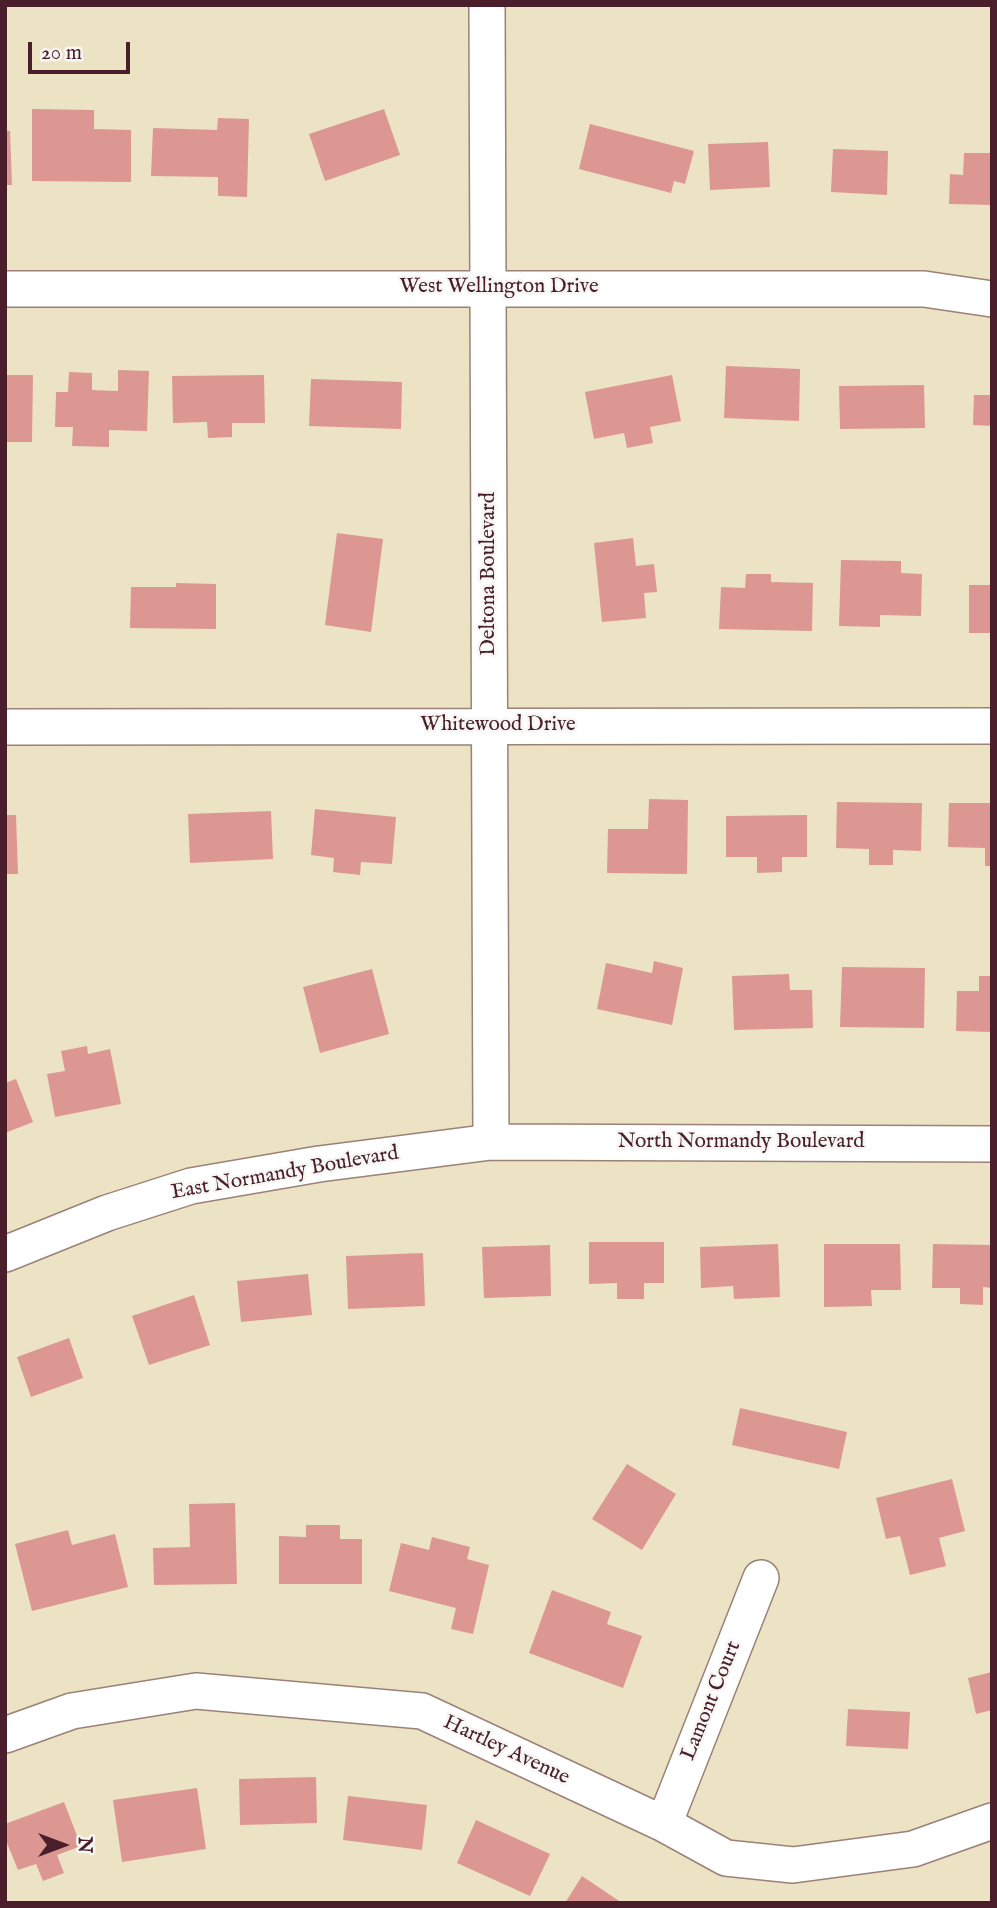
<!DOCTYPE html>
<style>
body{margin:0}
#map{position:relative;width:997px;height:1908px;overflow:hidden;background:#ece3c4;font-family:"IM FELL English",serif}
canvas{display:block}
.frame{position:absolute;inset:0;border:7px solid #4a1f2b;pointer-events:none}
.north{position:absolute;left:28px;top:1810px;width:70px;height:70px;-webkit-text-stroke:5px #f6f6f2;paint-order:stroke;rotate:90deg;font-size:19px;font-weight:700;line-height:28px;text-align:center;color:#4a1f2b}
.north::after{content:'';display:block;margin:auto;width:24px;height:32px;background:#4a1f2b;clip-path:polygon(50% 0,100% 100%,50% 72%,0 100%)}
.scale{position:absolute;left:28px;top:42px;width:102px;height:32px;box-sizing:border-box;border:4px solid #4a1f2b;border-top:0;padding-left:9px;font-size:21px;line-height:24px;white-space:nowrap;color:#4a1f2b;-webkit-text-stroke:5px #f6f6f2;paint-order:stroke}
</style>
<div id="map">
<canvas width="997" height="1908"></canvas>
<div class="frame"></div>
<div class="north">N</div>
<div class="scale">20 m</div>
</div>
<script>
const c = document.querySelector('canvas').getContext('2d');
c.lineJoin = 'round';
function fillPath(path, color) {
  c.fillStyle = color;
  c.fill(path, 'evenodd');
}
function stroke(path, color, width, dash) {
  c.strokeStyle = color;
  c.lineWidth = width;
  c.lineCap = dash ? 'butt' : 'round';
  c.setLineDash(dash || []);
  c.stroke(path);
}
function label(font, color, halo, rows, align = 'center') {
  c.font = font + ' "IM FELL English",serif';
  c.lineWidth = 5;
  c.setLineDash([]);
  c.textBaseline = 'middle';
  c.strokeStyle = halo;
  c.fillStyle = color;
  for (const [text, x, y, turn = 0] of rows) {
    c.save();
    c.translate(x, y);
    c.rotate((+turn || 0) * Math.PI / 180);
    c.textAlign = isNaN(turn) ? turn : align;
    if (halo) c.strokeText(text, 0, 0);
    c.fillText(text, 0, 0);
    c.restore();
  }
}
const building = new Path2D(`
 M32,109L94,110V129L131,130V182L32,181Z
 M384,109L400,155L325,181L309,134Z
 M218,118L249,119L247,197L218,196V177L151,176L153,128L217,130Z
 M590,124L694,151L685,184L674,181L671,193L579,169Z
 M5,131H10L12,185H5Z
 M768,142L770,187L710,190L708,144Z
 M833,149L888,151L887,195L831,192Z
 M964,153H992V205L949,204L950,174L963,175Z
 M726,366L800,369L799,421L724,418Z
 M118,370L149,371L147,431L109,430V447L72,446L73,427H55L56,392H68L69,372L92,373V390L118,391Z
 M5,375H33L32,442H5Z
 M264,375L265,423H232V437L208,438L207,422L173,423L172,376Z
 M672,375L681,421L650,427L653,443L627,448L624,433L594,439L585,392Z
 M311,379L402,382L401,429L309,426Z
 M924,385L925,428L840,429L839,386Z
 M974,395H992V426L973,425Z
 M337,533L383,539L371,632L325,625Z
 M633,538L636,566L654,564L657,592L644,593L646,618L602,622L594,543Z
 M841,560L901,561V573L922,574L921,616L880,615V627L839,626Z
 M746,574H771V582L813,583L812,631L719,629L721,587L745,588Z
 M176,583L216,584V629L130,628L131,587H176Z
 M969,585H992V633H969Z
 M649,799L688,800L687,874L607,873L608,829H648Z
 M837,802L922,803L921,851L893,850V865H869V849L836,848Z
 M949,803H992V866H985V848L948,847Z
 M315,809L396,817L392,864L361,862L360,875L333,872L334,858L311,855Z
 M271,811L273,859L190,863L188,814Z
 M5,815H16L18,874H5Z
 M807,815V857H782V872L757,873V857H726V816Z
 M654,961L683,968L672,1025L597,1009L606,963L652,973Z
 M842,967L925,968L924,1028L840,1027Z
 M372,969L389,1034L320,1053L303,987Z
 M789,974L790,990H812L813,1028L734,1030L732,976Z
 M979,976H992V1032L956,1031L957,991H979Z
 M87,1046L88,1054L110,1049L121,1104L55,1117L47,1074L65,1071L61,1051Z
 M16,1079L33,1122L5,1133V1083Z
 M589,1242H664V1283H644V1299H617V1283L589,1284Z
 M778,1244L780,1297L734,1299L733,1286L701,1288L700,1247Z
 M824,1244H900L901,1290H871L872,1306L824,1307Z
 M933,1244L992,1245V1288L983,1287V1305L960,1304V1288H932Z
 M550,1245L551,1296L484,1298L482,1247Z
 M423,1253L425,1306L348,1309L346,1256Z
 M308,1274L312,1315L241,1322L237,1281Z
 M194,1295L210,1345L149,1365L132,1316Z
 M69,1338L83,1378L31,1397L17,1357Z
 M740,1408L847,1432L839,1469L732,1445Z
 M627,1464L676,1494L642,1550L592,1519Z
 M952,1479L965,1531L939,1538L946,1566L910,1575L900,1536L886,1539L876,1498Z
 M235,1503L237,1584L154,1585L153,1548L190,1547L189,1504Z
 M306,1525H340V1539H362V1584H279V1536L306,1537Z
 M68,1530L72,1545L115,1534L128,1587L32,1611L15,1544Z
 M432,1537L470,1547L467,1559L489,1565L473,1634L451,1629L456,1608L389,1591L401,1543L429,1550Z
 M552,1590L611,1612L607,1624L642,1636L623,1688L529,1653Z
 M992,1672V1710L976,1714L968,1678Z
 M848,1709L910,1712L908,1749L846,1746Z
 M316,1777L317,1823L240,1825L239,1779Z
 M197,1788L206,1849L122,1862L113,1800Z
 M348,1796L427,1805L422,1850L343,1840Z
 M64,1802L81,1846L57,1855L64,1873L43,1881L36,1864L18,1870L5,1838V1824Z
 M476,1820L550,1854L530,1896L457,1863Z
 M582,1876L622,1903H565Z`);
const minor = new Path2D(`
 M487,5L491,1142
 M5,289H924L992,299
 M5,727L992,726
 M5,1254L107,1213L191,1186L319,1164L491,1142L992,1144
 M5,1735L72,1711L196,1691L422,1711L664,1824L726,1858L793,1865L913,1849L992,1821
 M664,1824L761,1578`);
const streetNames = [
 ["West Wellington Drive",499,288],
 ["Deltona Boulevard",490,574,-90],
 ["Whitewood Drive",498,726],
 ["North Normandy Boulevard",741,1143],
 ["East Normandy Boulevard",285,1174,-10],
 ["Lamont Court",712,1701,-68],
 ["Hartley Avenue",506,1751,25]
];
fillPath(building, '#dc9792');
stroke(minor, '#9b8178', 38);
stroke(minor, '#fff', 35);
label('21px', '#4a1f2b', '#f6f6f2', streetNames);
</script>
